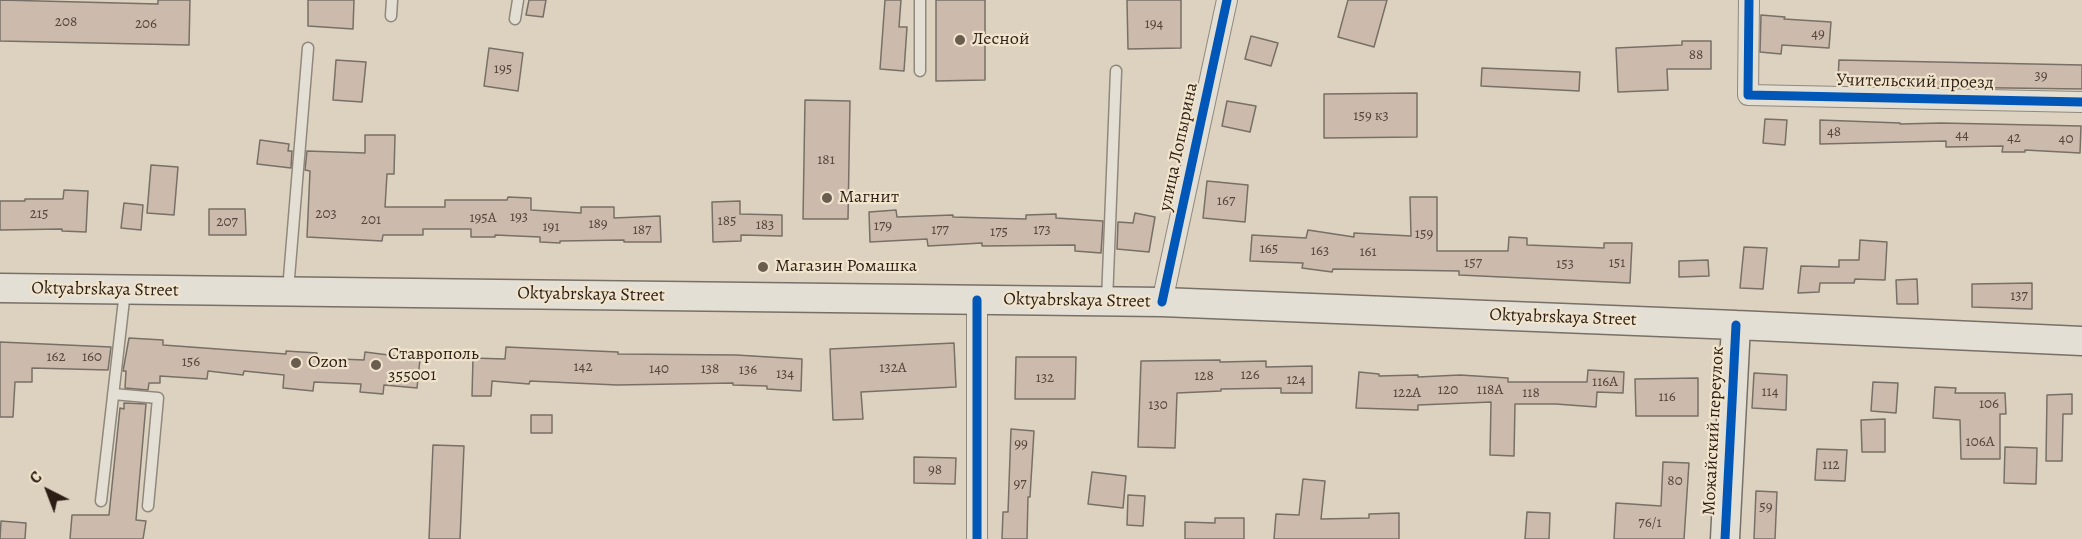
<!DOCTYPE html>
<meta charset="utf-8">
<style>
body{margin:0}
#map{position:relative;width:2082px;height:539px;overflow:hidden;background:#dcd2bf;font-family:Alegreya,serif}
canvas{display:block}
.north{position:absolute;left:18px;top:461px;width:60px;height:60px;-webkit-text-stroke:4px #f1e4cd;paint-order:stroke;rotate:318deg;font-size:16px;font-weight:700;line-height:24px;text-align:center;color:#2d1e15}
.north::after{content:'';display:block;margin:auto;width:21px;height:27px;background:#2d1e15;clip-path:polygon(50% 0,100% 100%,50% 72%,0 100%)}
</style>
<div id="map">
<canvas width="2082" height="539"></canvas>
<div class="north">С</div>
</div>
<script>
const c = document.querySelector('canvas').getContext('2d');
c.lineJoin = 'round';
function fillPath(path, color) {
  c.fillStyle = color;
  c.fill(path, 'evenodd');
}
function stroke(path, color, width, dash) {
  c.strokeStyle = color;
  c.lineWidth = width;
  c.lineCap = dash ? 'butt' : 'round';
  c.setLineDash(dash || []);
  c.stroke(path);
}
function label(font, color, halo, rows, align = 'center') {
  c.font = font + ' Alegreya,serif';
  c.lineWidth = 4.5;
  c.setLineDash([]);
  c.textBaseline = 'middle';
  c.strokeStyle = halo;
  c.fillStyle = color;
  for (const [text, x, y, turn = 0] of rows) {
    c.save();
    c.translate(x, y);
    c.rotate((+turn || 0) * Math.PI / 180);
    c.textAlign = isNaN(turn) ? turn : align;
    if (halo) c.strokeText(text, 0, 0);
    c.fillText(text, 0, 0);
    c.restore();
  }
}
const building = new Path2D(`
 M0,0L158,4V0H190L189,45L0,41Z
 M308,0H354L353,29L308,26Z
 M529,0H546L543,17L526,15Z
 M885,0H901L899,27H907L904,71L880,69Z
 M936,0H985V80L936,81Z
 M1127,0H1181V48L1128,49Z
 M1348,0H1387L1374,47L1338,37Z
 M1761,15L1785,17L1784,19L1831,22L1829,48L1782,45L1781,54L1760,52Z
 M1251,36L1278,43L1271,66L1245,59Z
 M1682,41H1711V69H1667L1668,90L1618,92L1616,48L1682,45Z
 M489,48L523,53L518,91L484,86Z
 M336,60L366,62L362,102L333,100Z
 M1839,60L2082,65V89L1935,87V84L1838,80Z
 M1482,68L1580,72L1579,91L1481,86Z
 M1417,93V137L1324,138V94Z
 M805,100L850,101L848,219H803Z
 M1227,101L1256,106L1250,132L1222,126Z
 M1765,119L1787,120L1785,145L1763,143Z
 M1820,120L1900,123V124L1941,123L2081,126L2080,153L2025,150V152H2002L2003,146L1946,147V141L1820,144Z
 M365,135H395L394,174H387L385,207H445V200H507L508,197L531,198V210L581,213V207H614V218L660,216L661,242H624V240L560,241V243L540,242V237L495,235V237H471V229H423V235H383L382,241L307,237L310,171L305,170L307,151L365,153Z
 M260,140L289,144L288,151H292L291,168L257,164Z
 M151,165L178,167L174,215L147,213Z
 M1207,181L1248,185L1245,222L1203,218Z
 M64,190L88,191L86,232L62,231V229L0,230V201H25V199H63Z
 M1410,197H1437V251H1508L1509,237L1527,238V245L1604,248V243H1632L1630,283L1459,275V271L1333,269L1332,272L1302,268L1303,263L1250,261L1252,235L1306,238L1308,230L1354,237V233L1411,236Z
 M740,201V214L782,215V236L741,235V241L713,242L712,202Z
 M124,203L143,205L141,230L121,228Z
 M209,209H245L246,235H209Z
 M896,210L897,217L953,215V217L1026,219V215L1056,214V218L1103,221L1101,253L1075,251V245L982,246V243L928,246L927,239L870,242L869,212Z
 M1135,213L1155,217L1149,252L1117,249L1118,222L1133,223Z
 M1860,240L1887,242L1885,280L1855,279L1854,283H1820L1819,292L1798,293L1801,266L1839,267V260H1859Z
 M1744,247L1767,248L1763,289L1740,288Z
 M1708,260L1709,276L1679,277V261Z
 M1917,279L1918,304H1897L1896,280Z
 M2032,283V309L1972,307V284Z
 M129,338L163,340V345L286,354V351L317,353L316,358L364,360L365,352L420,359L417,388L384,385L383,394L360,392L361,384L314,382L313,391L283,388L284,375L244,371L243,375L208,371L207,379L160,376V383H149L148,390L125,388L126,371H123Z
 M0,342L111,347L108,370L32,368V382H15L13,417H0Z
 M954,343L956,387L861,392L863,419L833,420L830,349Z
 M506,347L618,352V354L736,355L802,359L801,391L767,389V386L733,385V383L617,385L530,381L529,384L492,381L491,396H472L473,358L505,359Z
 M1016,357H1076L1075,399H1015Z
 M1220,360V362L1266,361V367L1312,366V393H1281V388L1221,389V391L1177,393L1175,448L1138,447L1141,361Z
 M1588,370L1624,372L1623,393L1597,392L1596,407L1556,404H1515L1514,456L1490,455L1491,402L1418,405V410L1356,408L1359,372L1379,374V376L1418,375V377L1460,375L1508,378V382H1587Z
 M1754,373L1787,375L1786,410L1752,408Z
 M1698,378V416H1636L1635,379Z
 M1873,382L1898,383L1896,413L1871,411Z
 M1935,387L1956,388L1955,393H2005L2006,414H2000V459H1961L1960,420L1933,418Z
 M2072,394V414H2063L2062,461H2046L2047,395Z
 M124,403L146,404L136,520L146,521L143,539H70L72,515H109L120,408L124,409Z
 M531,415H552V433H531Z
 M1885,419V452H1862L1861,420Z
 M1011,429L1034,431L1030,497H1028L1027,539H1002L1003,512H1008Z
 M433,445L464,446L460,539H429Z
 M2005,447L2037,448L2036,484L2004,483Z
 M1817,449L1847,450L1845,481L1815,480Z
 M914,457L956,458L955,484L914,483Z
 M1663,462L1689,463L1684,539H1614L1616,503L1661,506Z
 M1092,472L1126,476L1123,508L1088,504Z
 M1303,479L1325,481L1321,519L1369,518V514L1399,513V539H1274L1276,514L1299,515Z
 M1756,491L1777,492L1775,539H1754Z
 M1128,495L1145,496L1143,526L1127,525Z
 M1527,512L1550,513L1549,539H1525Z
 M1215,518H1244V539H1185V522L1215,523Z
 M1,521L26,523L25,539H0Z`);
const lane = new Path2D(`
 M391,16L392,0
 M515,19L518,0
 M920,71V0
 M288,290L308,48
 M1107,301L1116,71
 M113,394L158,398L148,506
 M101,501L125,291`);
const street = new Path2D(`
 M1749,0L1748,95L2082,102
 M1162,302L1227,0
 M977,539V300`);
const secondary = new Path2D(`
 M0,288L1162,302L1736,325L2082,341
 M1725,539L1736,325`);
const cycleway = new Path2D(`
 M1749,0L1748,95L2082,102
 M1162,302L1227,0
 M977,539V300
 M1725,539L1736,325`);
const markers = [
 [960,40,6,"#6a5d50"],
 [827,198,6,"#6a5d50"],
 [763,267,6,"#6a5d50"],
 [296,363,6,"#6a5d50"],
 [376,365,6,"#6a5d50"]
];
const numberNames = [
 ["208",66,22],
 ["206",146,24],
 ["194",1154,24],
 ["49",1818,34],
 ["88",1696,55],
 ["195",503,69],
 ["39",2041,76],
 ["159 к3",1371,116],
 ["48",1834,132],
 ["44",1962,135],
 ["42",2014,138],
 ["40",2066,139],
 ["181",826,160],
 ["167",1226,201],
 ["215",39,214],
 ["203",326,214],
 ["193",519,217],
 ["195А",483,218],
 ["201",371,220],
 ["185",727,221],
 ["207",227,222],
 ["189",598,224],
 ["183",765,225],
 ["179",883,226],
 ["191",551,227],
 ["187",642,230],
 ["177",940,230],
 ["173",1042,230],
 ["175",999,232],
 ["159",1424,234],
 ["165",1269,249],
 ["163",1320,251],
 ["161",1368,252],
 ["157",1473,263],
 ["151",1617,263],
 ["153",1565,264],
 ["137",2019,296],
 ["162",56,357],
 ["160",92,357],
 ["156",191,362],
 ["142",583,367],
 ["132А",893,368],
 ["140",659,369],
 ["138",710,369],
 ["136",748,370],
 ["134",785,374],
 ["126",1250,375],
 ["128",1204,376],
 ["132",1045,378],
 ["124",1296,380],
 ["116А",1605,382],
 ["120",1448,390],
 ["118А",1490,390],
 ["114",1770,392],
 ["122А",1407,393],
 ["118",1531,393],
 ["116",1667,397],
 ["106",1989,404],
 ["130",1158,405],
 ["106А",1980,442],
 ["99",1021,444],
 ["112",1831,465],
 ["98",935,470],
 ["80",1675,481],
 ["97",1020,484],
 ["59",1766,507],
 ["76/1",1650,523]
];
const poiNames = [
 ["Лесной",972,40],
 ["Магнит",839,198],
 ["Магазин Ромашка",775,267],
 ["Ставрополь",388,355],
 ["355001",388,376],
 ["Ozon",308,363]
];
const streetNames = [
 ["Учительский проезд",1915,82,1],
 ["улица Лопырина",1179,147,-78],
 ["Oktyabrskaya Street",105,290,1],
 ["Oktyabrskaya Street",591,295,1],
 ["Oktyabrskaya Street",1077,301,1],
 ["Oktyabrskaya Street",1563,318,2],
 ["Можайский переулок",1714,431,-87]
];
fillPath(building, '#ccbaad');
stroke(building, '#777066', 1.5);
stroke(lane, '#90887c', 13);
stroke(street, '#90887c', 22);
stroke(secondary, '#777066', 31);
stroke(lane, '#e4dfd5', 10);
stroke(street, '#e4dfd5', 20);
stroke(secondary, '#e4dfd5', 28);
stroke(cycleway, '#0057b8', 9);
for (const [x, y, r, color] of markers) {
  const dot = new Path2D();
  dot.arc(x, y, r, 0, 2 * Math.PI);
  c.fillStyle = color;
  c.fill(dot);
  stroke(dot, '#f1e4cd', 2);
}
label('15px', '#55453b', null, numberNames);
label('18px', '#2d1e15', '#f1e4cd', poiNames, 'left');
label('18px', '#2d1e15', '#f1e4cd', streetNames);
</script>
